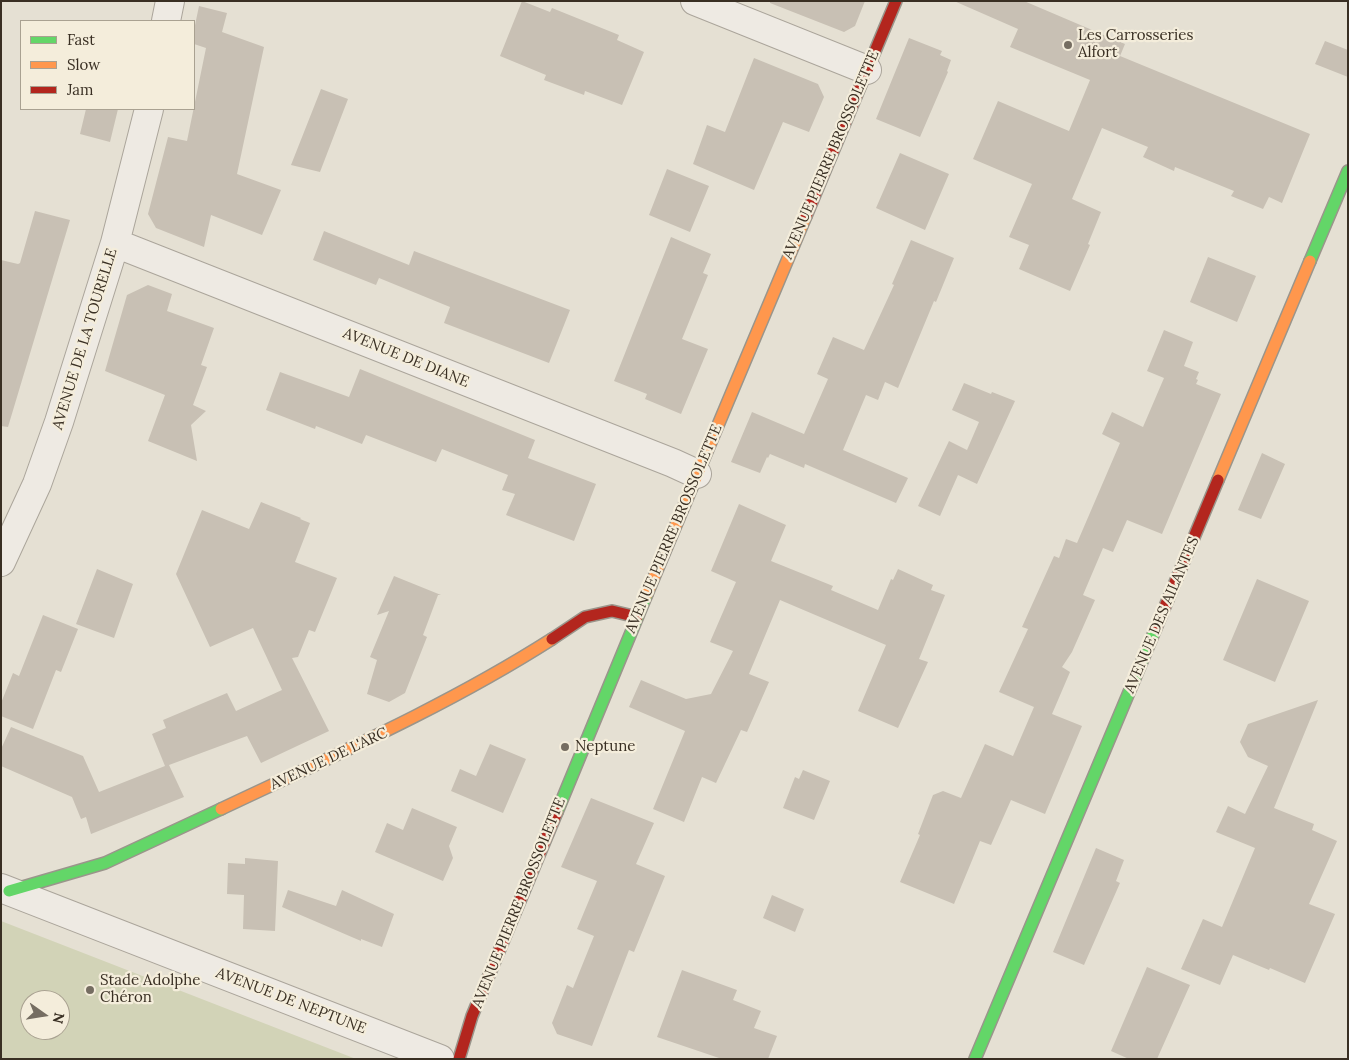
<!DOCTYPE html>
<meta charset="utf-8">
<style>
body{margin:0}
#map{position:relative;width:1349px;height:1060px;overflow:hidden;background:#e5e0d3;font-family:Lora,serif}
canvas{display:block}
.frame{position:absolute;inset:0;border:2px solid #392f23;pointer-events:none}
.legend{position:absolute;left:20px;top:20px;width:175px;height:90px;box-sizing:border-box;background:#f4eddb;border:1px solid #a9a191;margin:0;padding:6px 9px;list-style:none;font-size:15px;color:#392f23}
.legend li{display:flex;align-items:center;gap:10px;height:25px}
.legend b{width:25px;border:1px solid #a9a191}
.north{position:absolute;left:20px;top:990px;width:50px;height:50px;box-sizing:border-box;background:#f4eddb;border:1px solid #a9a191;border-radius:50%;rotate:103deg;font-size:14px;font-weight:700;line-height:20px;text-align:center;color:#392f23}
.north::after{content:'';display:block;margin:auto;width:18px;height:22px;background:#756d61;clip-path:polygon(50% 0,100% 100%,50% 72%,0 100%)}
</style>
<div id="map">
<canvas width="1349" height="1060"></canvas>
<div class="frame"></div>
<ul class="legend">
<li><b style="height:6px;background:#63d668"></b>Fast</li>
<li><b style="height:6px;background:#ff974d"></b>Slow</li>
<li><b style="height:6px;background:#b3261e"></b>Jam</li>
</ul>
<div class="north">N</div>
</div>
<script>
const c = document.querySelector('canvas').getContext('2d');
c.lineJoin = 'round';
function fillPath(path, color) {
  c.fillStyle = color;
  c.fill(path, 'evenodd');
}
function stroke(path, color, width, dash) {
  c.strokeStyle = color;
  c.lineWidth = width;
  c.lineCap = dash ? 'butt' : 'round';
  c.setLineDash(dash || []);
  c.stroke(path);
}
function label(font, color, halo, rows, align = 'center') {
  c.font = font + ' Lora,serif';
  c.lineWidth = 4.5;
  c.setLineDash([]);
  c.textBaseline = 'middle';
  c.strokeStyle = halo;
  c.fillStyle = color;
  for (const [text, x, y, turn = 0] of rows) {
    c.save();
    c.translate(x, y);
    c.rotate((+turn || 0) * Math.PI / 180);
    c.textAlign = isNaN(turn) ? turn : align;
    if (halo) c.strokeText(text, 0, 0);
    c.fillText(text, 0, 0);
    c.restore();
  }
}
const green = new Path2D(`
 M1,921L356,1059H1ZM30,1000H60V1030H30Z`);
const building = new Path2D(`
 M522,1L550,12L552,8L619,35L617,40L644,52L622,105L585,91L584,95L544,80L546,75L500,56Z
 M770,1H865L855,26L844,32L770,3Z
 M954,1H1024L1125,44L1120,56L1310,134L1282,203L1269,197L1263,209L1231,196L1234,191L1175,167L1174,171L1143,157L1148,147L1102,128L1072,199L1101,212L1088,244L1090,245L1070,291L1019,269L1029,245L1009,237L1032,184L973,159L998,101L1069,131L1090,80L1010,47L1018,29Z
 M199,6L227,13L222,32L264,47L237,174L281,190L262,235L211,215L204,247L156,228L148,214L168,137L187,141L206,48L194,44V30Z
 M909,38L942,51L940,55L951,60L947,71L948,72L920,137L876,119Z
 M1325,41L1348,50V77L1315,64Z
 M754,58L818,84L824,97L809,132L783,122L754,190L693,164L707,125L725,132Z
 M321,89L348,99L320,172L291,165Z
 M86,109H118L110,142L80,134Z
 M900,153L949,174L925,230L876,208Z
 M667,169L709,186L690,232L649,215Z
 M35,211L70,220L8,427L1,426V260L18,264L20,263Z
 M324,231L409,265L414,251L570,310L549,363L444,323L450,307L379,278L376,285L313,260Z
 M671,237L711,254L703,273L708,275L682,339L708,349L681,414L645,399L647,394L614,381Z
 M911,240L954,258L936,302L934,301L898,388L885,382L878,400L866,395L843,450L908,478L896,503L805,464L804,468L770,454L768,458L767,457L760,473L731,462L752,412L804,434L828,379L817,374L833,337L864,350L894,285L892,284Z
 M1208,257L1256,276L1237,322L1190,302Z
 M148,285L172,294L167,311L214,328L201,365L207,367L193,405L206,411L191,425L197,461L148,441L165,395L105,371L127,295Z
 M1164,330L1193,342L1184,366L1199,372L1196,379L1198,380L1196,384L1221,394L1162,534L1127,520L1113,552L1103,548L1083,595L1095,600L1072,652L1062,667L1070,672L1052,714L1082,726L1045,814L1011,800L991,845L980,841L954,904L900,882L920,835L918,834L933,795L943,791L961,798L985,744L1013,756L1034,707L999,692L1028,629L1022,627L1054,556L1059,558L1066,539L1077,543L1120,443L1102,434L1112,412L1143,427L1164,378L1147,371Z
 M360,369L535,440L528,458L596,484L574,541L506,515L515,494L502,490L508,475L442,449L436,462L366,435L362,444L316,426L315,429L266,410L280,372L349,397Z
 M964,383L991,394L992,392L1015,401L977,484L958,475L940,516L918,506L949,441L967,450L979,422L952,410Z
 M1262,453L1285,464L1261,519L1238,510Z
 M261,502L301,518L300,519L310,523L295,562L337,578L315,632L309,630L298,657L292,658L329,731L261,763L247,736L169,765L184,797L91,834L86,817L81,819L72,797L1,766V749L11,727L83,756L99,792L165,766L152,734L166,728L163,720L227,693L236,711L282,690L253,628L210,647L176,574L202,510L249,529Z
 M739,504L786,525L771,561L833,586L831,590L878,610L891,579L893,580L898,569L933,585L931,590L945,595L919,659L928,662L898,728L858,711L886,645L780,600L749,674L769,682L747,732L741,730L716,783L702,777L684,822L653,809L685,731L629,707L641,680L686,699L711,694L733,651L710,642L736,582L711,571Z
 M97,569L133,584L114,638L76,624Z
 M394,576L441,595H438L423,635L427,637L405,693L389,702L367,694L377,660L370,657L389,611L377,615Z
 M1257,579L1309,601L1275,682L1223,660Z
 M43,615L78,629L61,672L56,670L33,729L1,716V703L13,673L19,676Z
 M1318,700L1274,808L1314,824L1312,830L1337,841L1309,904L1335,914L1305,983L1270,968L1269,970L1233,955L1220,985L1181,969L1203,919L1222,927L1255,848L1216,832L1228,806L1245,814L1268,766L1248,757L1240,742L1248,724Z
 M490,744L526,759L503,813L451,791L460,769L476,776Z
 M803,770L830,781L814,820L783,808L795,777L799,779Z
 M591,798L654,823L636,864L665,876L634,952L629,950L592,1046L557,1034L552,1023L567,985L573,988L594,936L577,929L597,881L561,867Z
 M412,808L457,827L449,846L453,858L443,881L375,852L387,823L403,830Z
 M1096,848L1124,860L1116,881L1120,883L1084,965L1053,952Z
 M245,858L278,861L275,931L243,929L244,895L227,894L228,863L245,864Z
 M288,890L336,906L342,890L394,914L382,947L361,939V941L282,907Z
 M772,895L804,909L795,932L763,918Z
 M1147,967L1190,985L1157,1059H1129L1111,1051Z
 M682,970L737,990L733,1000L761,1011L754,1028L777,1036L768,1059H722L657,1037Z`);
const street = new Path2D(`
 M695,1L867,70
 M166,21L170,1
 M115,243L673,463L697,474
 M1,562L37,484L59,422L115,243L149,109
 M1,888L440,1059`);
const fast = new Path2D(`
 M1310,261L1348,171
 M557,812L647,594
 M9,891L105,863L221,809
 M975,1059L1156,628`);
const slow = new Path2D(`
 M1218,480L1310,261
 M647,594L806,216
 M221,809C333,756 447,706 552,639`);
const jam = new Path2D(`
 M806,216L896,1
 M1156,628L1218,480
 M552,639L585,617L612,611L637,617
 M459,1059L472,1016L557,812`);
const markers = [
 [1068,45,5,"#756d61"],
 [565,747,5,"#756d61"],
 [90,990,5,"#756d61"]
];
const poiNames = [
 ["Les Carrosseries",1078,36],
 ["Alfort",1078,53],
 ["Neptune",575,747],
 ["Stade Adolphe",100,981],
 ["Chéron",100,998]
];
const streetNames = [
 ["AVENUE PIERRE BROSSOLETTE",831,155,-67],
 ["AVENUE DE LA TOURELLE",85,339,-73],
 ["AVENUE DE DIANE",406,358,22],
 ["AVENUE PIERRE BROSSOLETTE",674,529,-67],
 ["AVENUE DES AILANTES",1162,615,-67],
 ["AVENUE DE L'ARC",329,759,-25],
 ["AVENUE PIERRE BROSSOLETTE",519,903,-68],
 ["AVENUE DE NEPTUNE",291,1001,21]
];
fillPath(green, '#d2d3b7');
fillPath(building, '#c8c0b4');
stroke(street, '#aba59b', 30);
stroke(fast, '#9a958b', 14);
stroke(slow, '#9a958b', 14);
stroke(jam, '#9a958b', 14);
stroke(street, '#eeeae3', 28);
stroke(fast, '#63d668', 11);
stroke(slow, '#ff974d', 11);
stroke(jam, '#b3261e', 11);
for (const [x, y, r, color] of markers) {
  const dot = new Path2D();
  dot.arc(x, y, r, 0, 2 * Math.PI);
  c.fillStyle = color;
  c.fill(dot);
  stroke(dot, '#f4eddb', 2);
}
label('15px', '#392f23', '#f4eddb', poiNames, 'left');
label('15px', '#392f23', '#f4eddb', streetNames);
</script>
